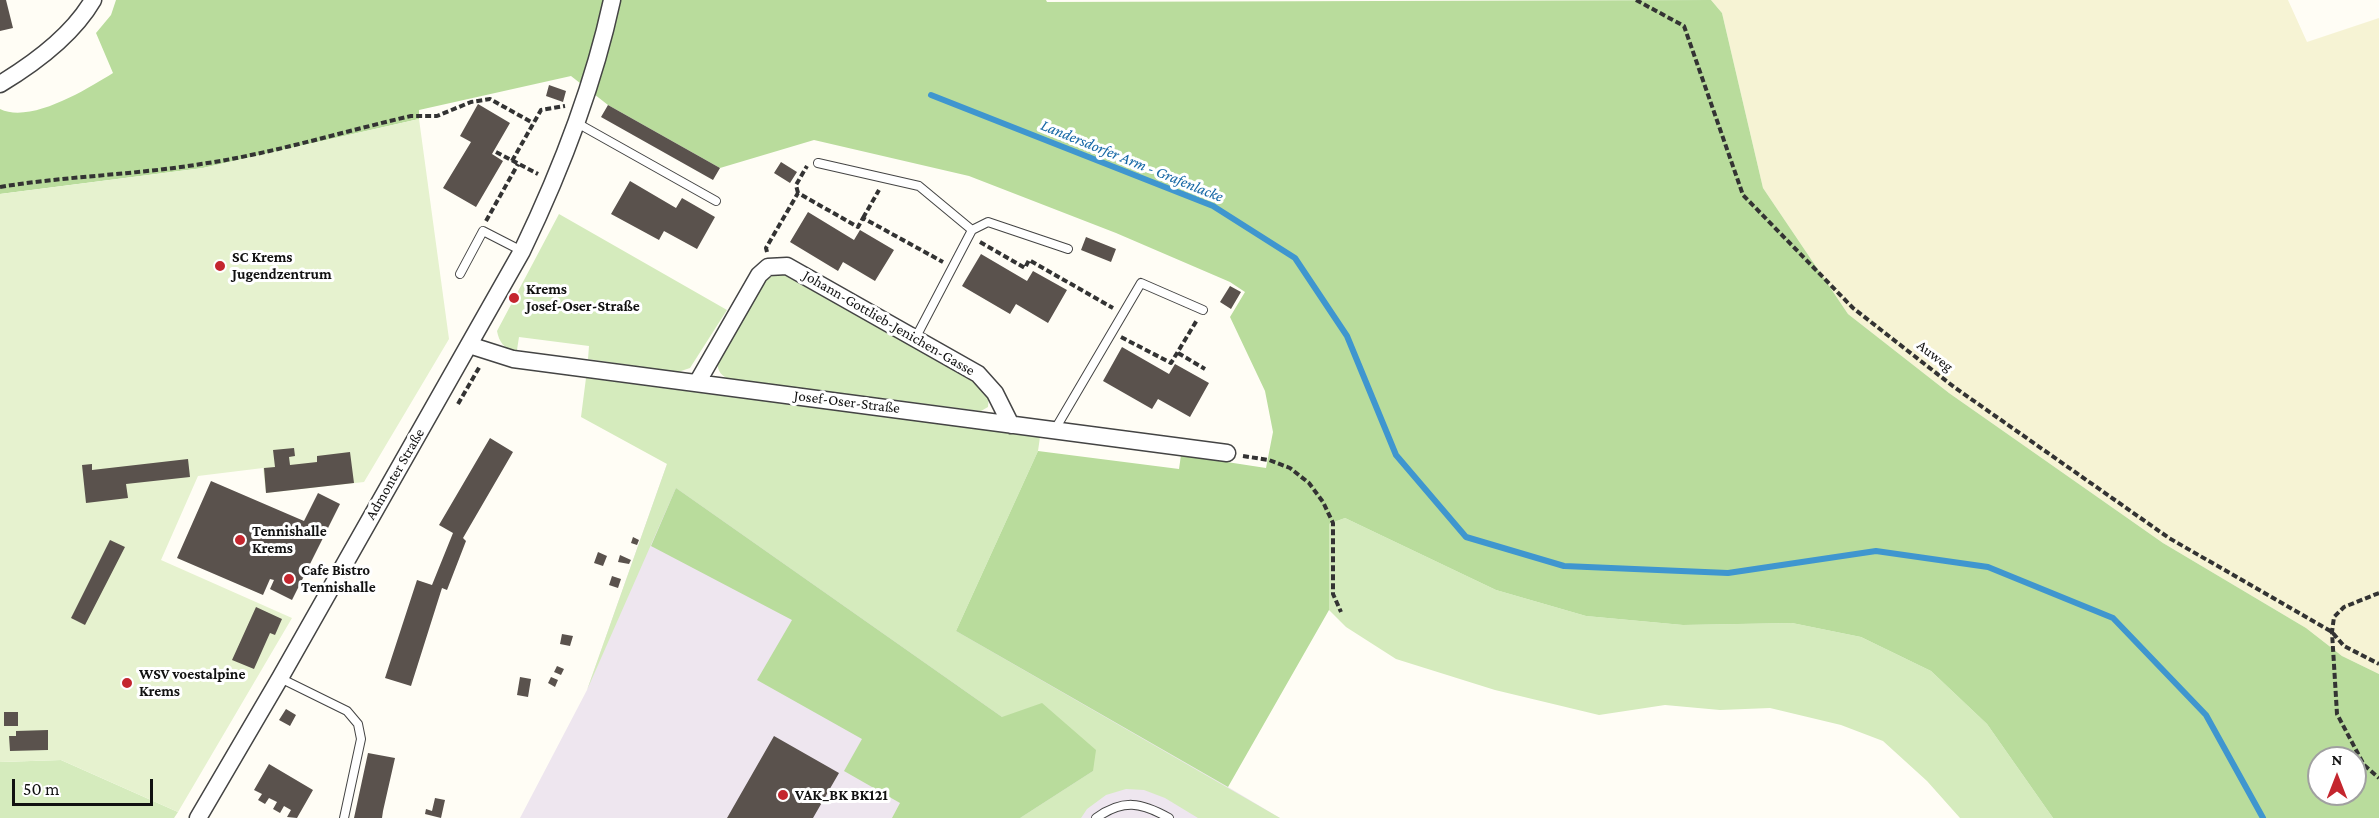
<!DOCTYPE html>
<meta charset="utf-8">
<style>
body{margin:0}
#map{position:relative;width:2379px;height:818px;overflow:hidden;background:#fffdf5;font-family:"Crimson Pro",serif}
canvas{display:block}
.north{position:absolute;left:2307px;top:746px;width:60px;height:60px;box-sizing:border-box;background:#fff;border:2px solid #a0a0a0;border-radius:50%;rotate:0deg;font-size:16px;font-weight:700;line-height:24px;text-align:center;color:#111}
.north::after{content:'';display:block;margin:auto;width:21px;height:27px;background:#c4262e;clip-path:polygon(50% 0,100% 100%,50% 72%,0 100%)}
.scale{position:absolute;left:12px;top:779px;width:141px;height:27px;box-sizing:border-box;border:3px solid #111;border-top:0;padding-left:8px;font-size:18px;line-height:21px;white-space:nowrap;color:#111;-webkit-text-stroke:4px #fff;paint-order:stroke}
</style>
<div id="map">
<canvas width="2379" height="818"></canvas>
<div class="north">N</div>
<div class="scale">50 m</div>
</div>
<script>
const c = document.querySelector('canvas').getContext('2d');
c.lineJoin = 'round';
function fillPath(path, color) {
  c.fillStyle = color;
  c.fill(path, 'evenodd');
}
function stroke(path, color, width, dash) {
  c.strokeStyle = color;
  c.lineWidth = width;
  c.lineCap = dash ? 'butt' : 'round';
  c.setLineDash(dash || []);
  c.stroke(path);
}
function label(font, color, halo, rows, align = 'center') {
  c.font = font + ' "Crimson Pro",serif';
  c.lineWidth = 6;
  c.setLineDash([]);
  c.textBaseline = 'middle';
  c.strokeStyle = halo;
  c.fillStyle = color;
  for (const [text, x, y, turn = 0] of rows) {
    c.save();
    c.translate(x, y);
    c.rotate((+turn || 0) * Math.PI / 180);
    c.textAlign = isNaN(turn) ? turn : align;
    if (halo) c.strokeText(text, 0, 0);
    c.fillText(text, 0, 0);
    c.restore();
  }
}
const industrial = new Path2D(`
 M667,464L1228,787L1280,818H520L587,690Z`);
const farmland = new Path2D(`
 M1711,0H2288L2307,42L2379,18V674L2342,656L2306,628L2163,543L1949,393L1848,314L1763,188L1722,13Z`);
const green = new Path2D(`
 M559,214L727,310L690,368L678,372L588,359L589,346L519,337L517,350C505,351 499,342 497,331Z
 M777,274H785L975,379L989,395L988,407L981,411L729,379C719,375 717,369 717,357L762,280Z
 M586,378L1040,437L1038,451L956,631L1280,818H1198L1165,798L1144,790L1126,789L1106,795L1087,809L1081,818H1020L1093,771L1002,717L676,488L587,690L667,464L581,417Z
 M1345,518L1496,590L1586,616L1683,625L1792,623L1861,637L1931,671L1987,724L2053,818H1960L1927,781L1883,741L1841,725L1770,708L1720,710L1665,705L1599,715L1495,690L1396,659L1346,627L1329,610V524Z
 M61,760L178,812L174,818H0V762Z`);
const forest = new Path2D(`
 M116,0H1046L1047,2L1711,0L1722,13L1763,188L1848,314L1949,393L2163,543L2306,628L2342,656L2379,674V818H2053L1987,724L1931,671L1861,637L1792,623L1683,625L1586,616L1496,590L1345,518L1329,524V610L1228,787L956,631L1038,451L1179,469L1181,455L1266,468L1273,432L1265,391L1230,317L1245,292L1230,282L1116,233L969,176L814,140L720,168L608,105L571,76L419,110V119L203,168L0,194V109C31,124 87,89 113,73L96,33L111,15ZM2319,758H2355V794H2319Z
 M676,488L1002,717L1042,703L1096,750L1093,771L1020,818H892L900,803L844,771L862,739L757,680L792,620L651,546Z`);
const pitch = new Path2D(`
 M419,119L449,339L364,482L266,493L263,468L198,476L161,560L292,618L178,812L61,760L0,762V194L203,168Z`);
const stream = new Path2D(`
 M931,95L1213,206L1295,258L1347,336L1396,455L1466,537L1564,566L1728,573L1876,551L1988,567L2113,618L2206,715L2263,818`);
const building = new Path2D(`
 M0,0H6L13,28L0,31Z
 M549,85L566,91L563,102L546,96Z
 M478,104L510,123L492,154L503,161L476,207L443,188L471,142L460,136Z
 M608,105L720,168L713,180L601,117Z
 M781,162L797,172L790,183L774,173Z
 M630,181L676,208L682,198L715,217L697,249L664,231L659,240L611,214Z
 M808,212L854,240L860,230L894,250L875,281L843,262L838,271L790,242Z
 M1086,237L1116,249L1111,262L1081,250Z
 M981,254L1027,281L1033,271L1067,290L1048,323L1016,304L1010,314L962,286Z
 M1230,286L1241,292L1231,309L1220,302Z
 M1122,347L1169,374L1175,364L1209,383L1190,417L1158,399L1152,409L1103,381Z
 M490,438L513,452L463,538L466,541L447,590L442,588L411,686L385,678L417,580L432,585L453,533L439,525Z
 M294,448L295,456L289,457L290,465L317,462V456L350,452L354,483L266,493L264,468L275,467L273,450Z
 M188,459L190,477L126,484L128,498L86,503L82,465L92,464V470Z
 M211,481L304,521L318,493L340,504L292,600L270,589L274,580L270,579L263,595L177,558Z
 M633,537L639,540L637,545L631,543Z
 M110,540L125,547L85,625L71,618Z
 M598,552L607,556L603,566L594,563Z
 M620,555L631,560L629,564L618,562Z
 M612,576L621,579L618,588L609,585Z
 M256,607L282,619L275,635L270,633L254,669L232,660Z
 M562,634L573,636L570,646L560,644Z
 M557,666L564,669L561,675L554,672Z
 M520,677L531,679L528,697L517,695Z
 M551,677L558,680L555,687L548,683Z
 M286,709L296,715L290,726L279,720Z
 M4,712H18V726H4Z
 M48,730V750L10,751L9,736H16V731Z
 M774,736L839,773L813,818H727Z
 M368,753L395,758L383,811L382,818H354Z
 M269,764L313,790L297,818L287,817L291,810L284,806L280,813L273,809L277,802L269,798L265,804L258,800L262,794L254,790Z
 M435,798L445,800L441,818L425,814L426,809L432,811Z`);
const path = new Path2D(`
 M1636,0L1684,26L1743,195L1853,308L1954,387L2169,538L2332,632L2344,646L2379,664
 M496,152L538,174
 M512,161L541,110L565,106
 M0,187C66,176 134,175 201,164C271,154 341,132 411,116H437L471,102L490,99L533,123
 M798,193L796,185L807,166
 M863,218L879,190
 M486,221L518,164
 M980,242L1025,268L1029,260L1113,308
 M767,252L766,248L798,193L858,227L863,218L943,262
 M1121,337L1171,363L1197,320
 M1178,353L1205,369
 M458,404L480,366
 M1243,456L1269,460L1290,468L1309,483L1323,502L1333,523V594L1341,612
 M2379,593L2344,607L2334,617L2332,632L2337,714L2364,765L2379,778`);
const lane = new Path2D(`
 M577,123L716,201
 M818,163L919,186L972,230
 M460,274L483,231L522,251
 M916,337L972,230L988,222L1068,249
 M1054,431L1141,283L1203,310
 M280,678L347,711L358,724L361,739L344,818
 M1096,818C1123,799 1141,802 1169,818`);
const street = new Path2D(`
 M0,84C35,63 72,36 93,0
 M469,345L513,359L1227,453
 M697,383L759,275L768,267L787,266L978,374L995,393L1011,425
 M198,818L280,678L522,251C561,170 593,88 612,0`);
const markers = [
 [220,266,6,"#c4262e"],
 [514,298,6,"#c4262e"],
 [240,540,6,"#c4262e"],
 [289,579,6,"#c4262e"],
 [127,683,6,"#c4262e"],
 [783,795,6,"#c4262e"]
];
const poiNames = [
 ["SC Krems",232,257],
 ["Jugendzentrum",232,274],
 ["Krems",526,289],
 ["Josef-Oser-Straße",526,306],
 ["Tennishalle",252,531],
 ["Krems",252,548],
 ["Cafe Bistro",301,570],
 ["Tennishalle",301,587],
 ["WSV voestalpine",139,674],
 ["Krems",139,691],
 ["VAK_BK BK121",795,795]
];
const streetNames = [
 ["Johann-Gottlieb-Jenichen-Gasse",889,323,30],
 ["Auweg",1935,356,38],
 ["Josef-Oser-Straße",847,402,7],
 ["Admonter Straße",395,474,-60]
];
const waterNames = [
 ["Landersdorfer Arm - Grafenlacke",1132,161,22]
];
fillPath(industrial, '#eee6ef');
fillPath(farmland, '#f6f3d4');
fillPath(green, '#d5ebbd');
fillPath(forest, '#b9dc9c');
fillPath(pitch, '#e6f2cf');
stroke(stream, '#3f96cf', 6);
fillPath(building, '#5a524d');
stroke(lane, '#444', 10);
stroke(street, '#444', 19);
stroke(path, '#333', 4, [6, 3]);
stroke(lane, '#fff', 8);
stroke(street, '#fff', 16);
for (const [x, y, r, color] of markers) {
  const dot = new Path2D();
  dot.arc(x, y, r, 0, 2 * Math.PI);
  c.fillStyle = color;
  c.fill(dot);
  stroke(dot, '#fff', 2);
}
label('bold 15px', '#111', '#fff', poiNames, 'left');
label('15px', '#111', '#fff', streetNames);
label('italic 16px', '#1768a6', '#fff', waterNames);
</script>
